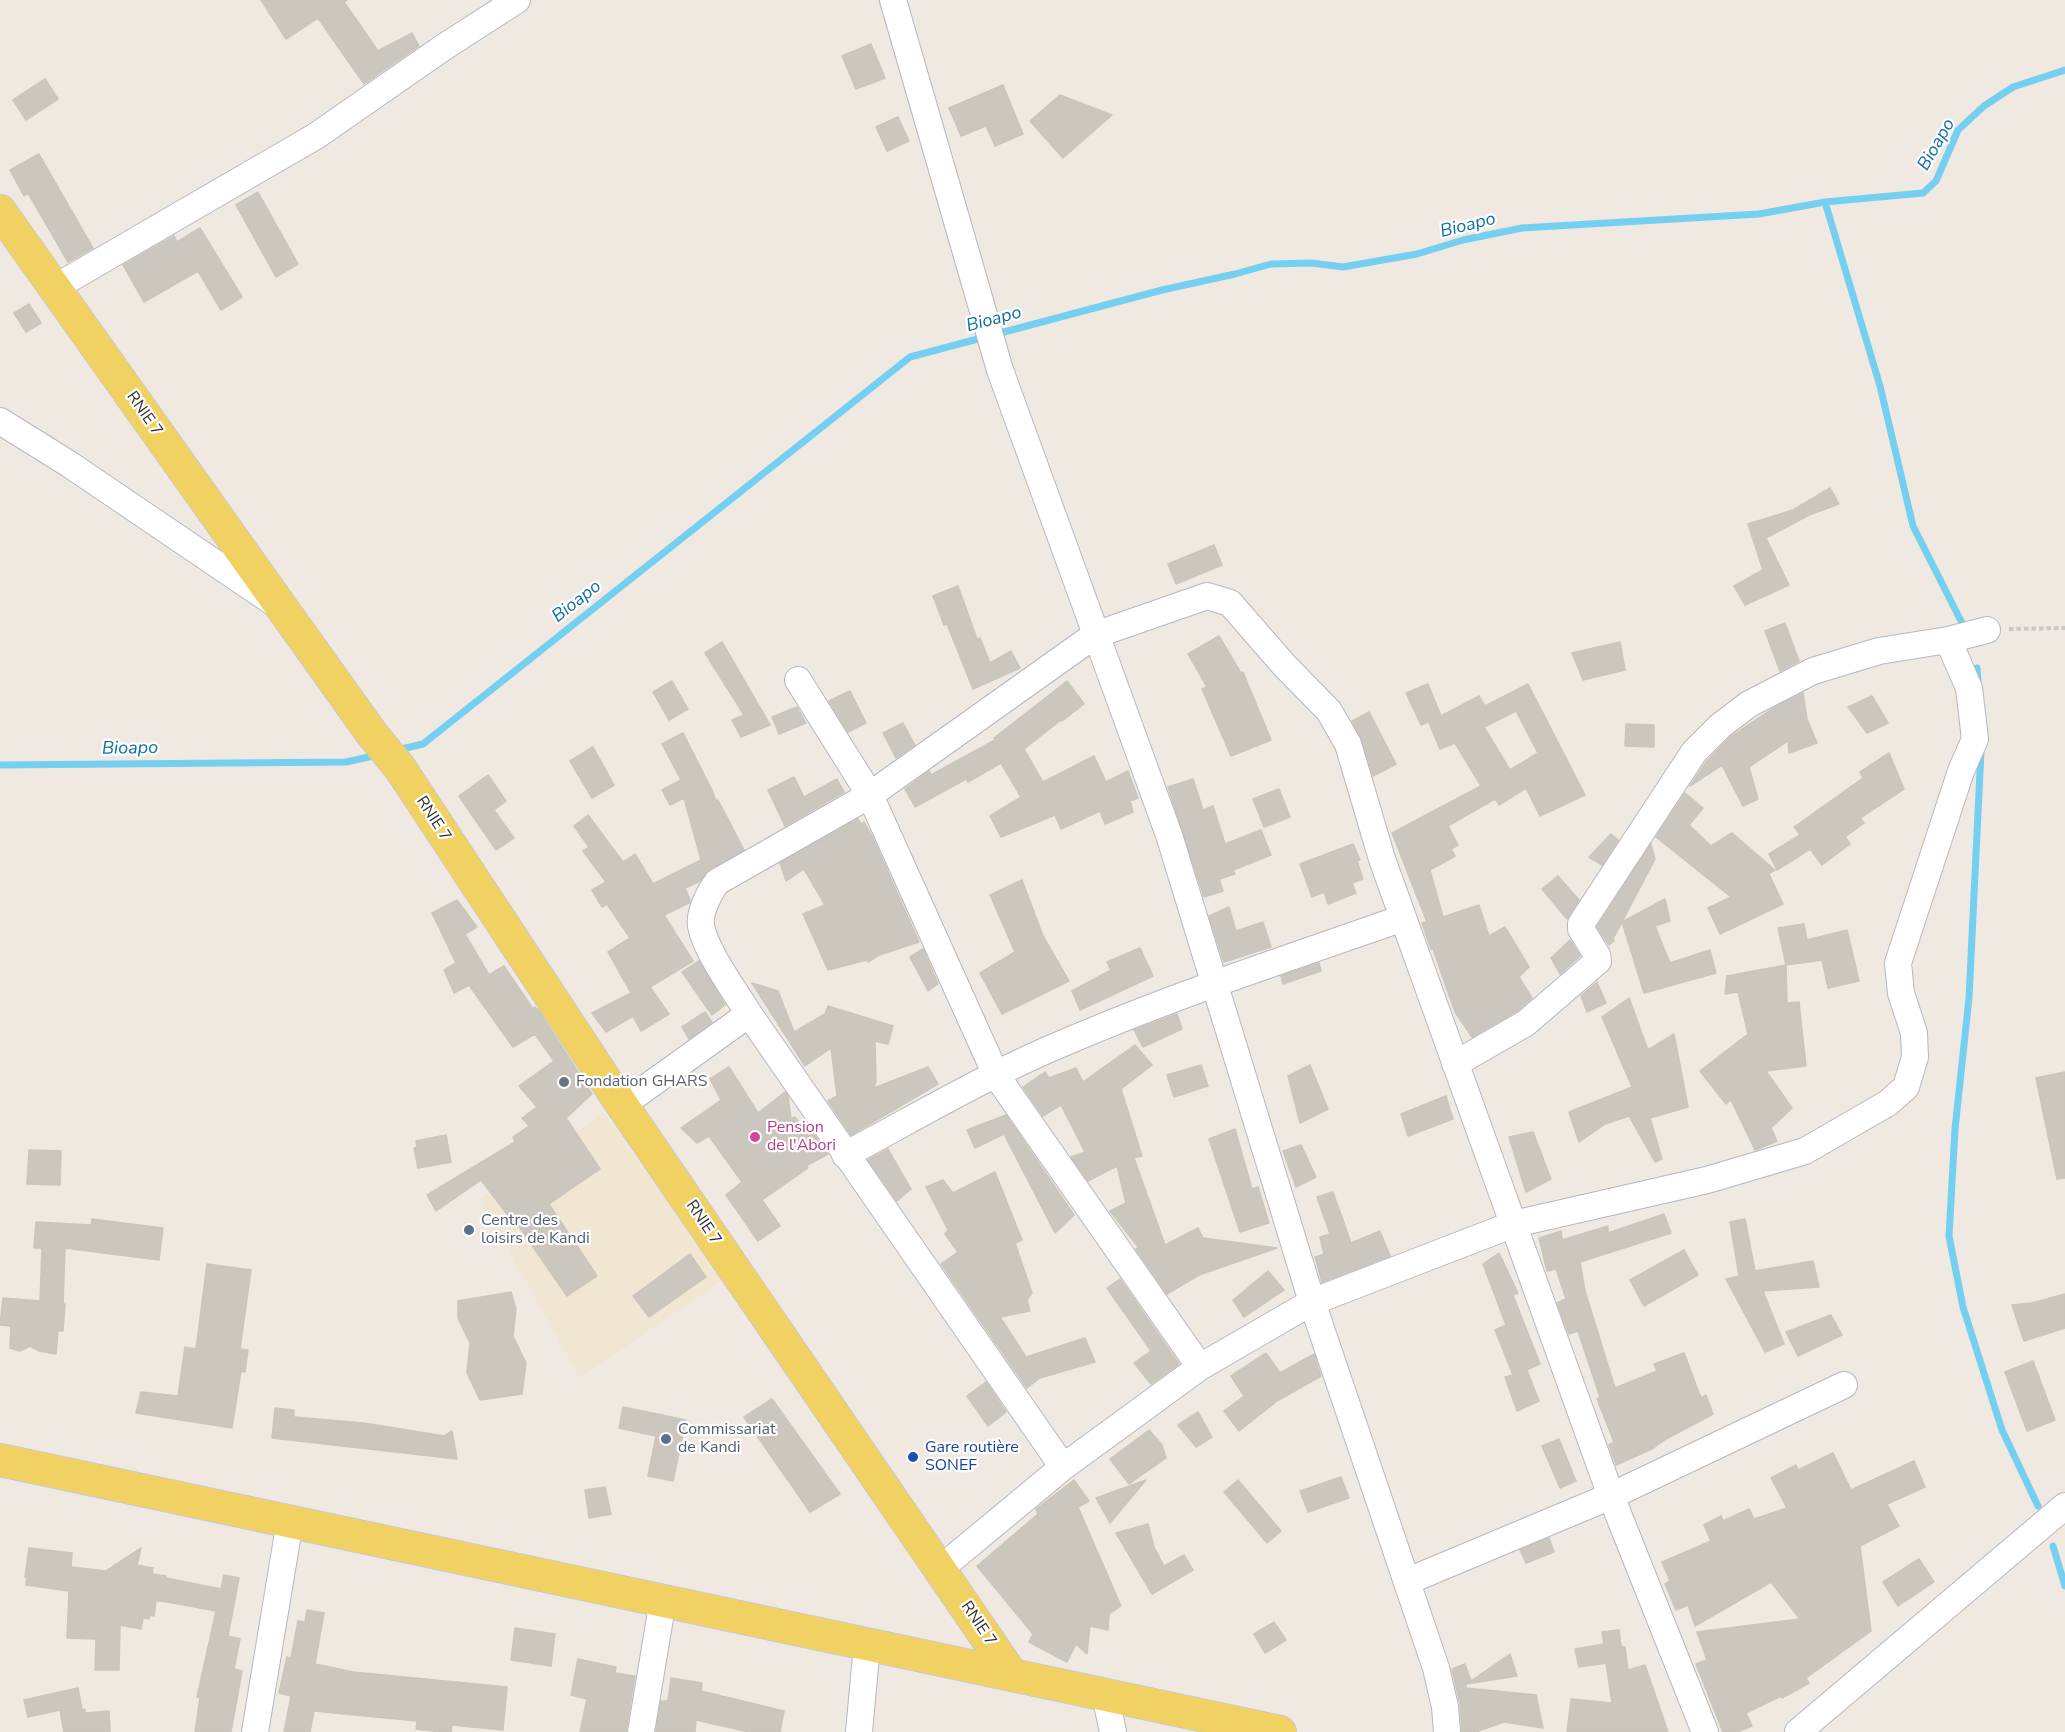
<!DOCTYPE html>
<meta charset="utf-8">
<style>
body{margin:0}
canvas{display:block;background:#efe9e1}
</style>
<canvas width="2065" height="1732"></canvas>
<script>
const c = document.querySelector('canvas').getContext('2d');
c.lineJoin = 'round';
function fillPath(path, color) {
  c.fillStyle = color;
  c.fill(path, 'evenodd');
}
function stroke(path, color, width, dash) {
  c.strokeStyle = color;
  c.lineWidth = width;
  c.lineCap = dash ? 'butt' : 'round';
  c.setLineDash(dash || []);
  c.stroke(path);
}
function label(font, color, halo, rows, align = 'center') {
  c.font = font + ' "Nunito Sans",sans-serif';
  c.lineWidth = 4.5;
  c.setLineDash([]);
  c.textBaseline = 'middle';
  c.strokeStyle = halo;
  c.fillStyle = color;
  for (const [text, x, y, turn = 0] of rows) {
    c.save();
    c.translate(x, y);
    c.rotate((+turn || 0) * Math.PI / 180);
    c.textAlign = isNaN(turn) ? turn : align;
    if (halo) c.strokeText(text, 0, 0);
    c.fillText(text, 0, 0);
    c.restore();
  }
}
const education = new Path2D(`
 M604,1113L724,1279L580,1378L480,1199Z`);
const stream = new Path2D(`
 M1825,202L1880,386L1913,526L1964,627
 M1977,668L1978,683
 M397,750L423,744L910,357L1162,290L1235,274L1271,264L1312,263L1343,267L1417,254L1463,240L1522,228L1759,214L1825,202L1923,193L1936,181L1958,130L1984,106L2013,87L2065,70
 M1981,751L1969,998L1955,1129L1949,1236L1963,1307L2002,1430L2038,1506
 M0,765L346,762L378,755
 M2053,1546L2065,1586`);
const building = new Path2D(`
 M261,0H347L344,2L378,51L412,33L419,46L364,84L318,18L286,39Z
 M871,44L885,78L856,89L842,56Z
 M45,79L58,99L26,120L13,100Z
 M1003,85L1023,134L995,146L986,126L961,136L949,108Z
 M1060,95L1112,115L1063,158L1030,121Z
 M898,117L909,141L887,151L876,127Z
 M39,154L93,248L68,262L28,193L24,196L10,170Z
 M258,192L298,264L276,277L236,205Z
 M200,228L242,297L221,310L198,271L144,302L123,265L174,236L177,242Z
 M29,304L41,323L26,332L14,313Z
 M1830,488L1839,504L1809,515L1766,538L1789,585L1745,605L1734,586L1763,570L1748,524L1793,510Z
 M1214,545L1222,565L1176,584L1168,564Z
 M958,586L977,639L980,638L990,663L1011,651L1020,668L973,689L947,624L944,625L933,596Z
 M1785,623L1799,661L1780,671L1765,631Z
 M1219,636L1241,673L1243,672L1271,740L1231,756L1202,689L1207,687L1188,654Z
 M722,642L770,725L741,737L732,720L744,715L705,653Z
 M1620,642L1625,670L1583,680L1572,653Z
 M672,681L688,709L669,720L653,692Z
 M1067,681L1084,704L1062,721L1061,720L1024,749L1043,782L1094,756L1106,782L1128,771L1138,798L1130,801L1133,812L1105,824L1100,811L1061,829L1055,815L1001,837L990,816L1021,797L1001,763L968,782L966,779L915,807L905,789L929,771L931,775L995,740L994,738Z
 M1428,684L1441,716L1479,696L1485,706L1528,684L1585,795L1540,816L1526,788L1499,805L1496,800H1493L1448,826L1458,845L1451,849L1455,856L1430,870L1443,917L1479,905L1489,936L1505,927L1529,967L1519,977L1532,998L1517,1011L1472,1037L1455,1012L1433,949H1431L1422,923L1427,922L1392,833L1481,786L1455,743L1440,749L1429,723L1438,718L1421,725L1406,693ZM1516,711L1538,753L1510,770L1484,727Z
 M850,691L866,723L848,732L829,701Z
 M1803,693L1807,719L1817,743L1789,753L1788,741L1749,767L1758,799L1743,806L1722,765L1690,786L1706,762L1730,737L1772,709Z
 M1872,696L1888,723L1867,733L1848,707Z
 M797,707L806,723L779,734L772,717Z
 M1369,712L1396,764L1373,776L1362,740L1352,721Z
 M903,723L915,745L896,758L883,733Z
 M1626,724L1654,725V747L1625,746Z
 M683,733L712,790L716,801L718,800L744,850L710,869L700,881L685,888L690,900L689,903L664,915L693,961L650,987L669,1014L641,1031L633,1016L606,1032L592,1013L631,993L608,952L630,938L607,904L602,907L592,890L606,882L583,851L589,847L574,826L588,815L623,862L635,854L653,884L701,860L684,798L670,805L662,790L681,780L662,744Z
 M593,747L614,785L592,798L570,761Z
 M1889,753L1904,789L1860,818L1864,823L1845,837L1850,844L1822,865L1810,849L1777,870L1769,854L1800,835L1794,827L1863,778L1860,772Z
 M488,775L506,801L494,810L514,838L496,850L459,796Z
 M794,777L804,797L837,779L844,792L785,826L768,790Z
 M1193,779L1203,810L1213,806L1225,844L1261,830L1271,855L1233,870L1235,874L1219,879L1223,891L1204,897L1168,787Z
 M1279,789L1290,817L1264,827L1253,799Z
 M1685,793L1703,808L1689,825L1711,846L1732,833L1775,870L1769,874L1783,904L1720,934L1708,908L1731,897L1656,837Z
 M858,819L861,824L864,822L872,836L919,942L879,955L868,962L867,960L828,970L803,914L825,905L804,869L786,881L780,863Z
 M1611,834L1618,840L1602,865L1589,857Z
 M1353,844L1360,860L1357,861L1363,879L1352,883L1356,893L1328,904L1324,892L1312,897L1300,864Z
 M1651,844L1655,859L1613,939L1614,941L1609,945L1597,927Z
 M1558,876L1579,900L1567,919L1542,889Z
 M1022,880L1043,936L1069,981L1002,1014L980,973L1015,952L990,895Z
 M1665,899L1670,921L1655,926L1670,963L1710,950L1716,973L1644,993L1622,922Z
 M457,900L477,927L465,934L489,975L504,966L533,1009L535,1007L539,1011L592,1094L566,1118L600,1169L549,1204L597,1276L567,1296L518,1225L516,1226L481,1180L436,1211L427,1195L515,1142L513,1137L529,1126L522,1118L537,1107L519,1086L554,1061L535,1034L513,1047L469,985L454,993L444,970L456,963L432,913Z
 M1229,907L1236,931L1263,922L1271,947L1224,962L1209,916Z
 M1804,924L1807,940L1847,930L1859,981L1828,988L1822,960L1786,965L1778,928Z
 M1570,940L1580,956L1560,974L1551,958Z
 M1140,948L1153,976L1080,1010L1072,991L1111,970L1107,962Z
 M923,949L938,984L928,991L910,957Z
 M699,961L725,1005L712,1015L682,972Z
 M1319,963L1321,971L1283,984L1281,976Z
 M1786,965L1787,1003L1799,1002L1806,1066L1766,1071L1792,1108L1771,1128L1777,1141L1755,1150L1731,1100L1726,1104L1700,1071L1748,1034L1738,992L1725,994L1727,976Z
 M1597,982L1606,1003L1587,1012L1581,996Z
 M752,983L778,991L794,1032L825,1014L828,1006L893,1026L888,1044L875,1041L876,1081L874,1088L928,1067L938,1084L851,1135L828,1101L837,1096L831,1048L805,1066Z
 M1629,998L1648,1050L1674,1034L1688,1107L1650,1118L1662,1159L1655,1162L1629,1116L1605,1124L1579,1142L1569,1112L1632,1087L1602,1017Z
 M705,1012L712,1022L689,1039L682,1027Z
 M1177,1014L1182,1029L1143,1047L1134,1030Z
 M1135,1045L1152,1065L1121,1089L1142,1156L1134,1158L1165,1245L1198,1228L1203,1238L1277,1248L1199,1275L1167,1294L1136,1249L1138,1247L1110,1211L1126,1203L1117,1166L1088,1181L1071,1157L1085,1152L1061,1105L1043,1116L1023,1087L1045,1072L1049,1078L1076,1068L1083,1082Z
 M1201,1065L1208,1086L1174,1097L1167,1075Z
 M1310,1065L1328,1109L1300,1123L1288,1076Z
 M729,1067L758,1113L785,1092L788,1096L791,1119L795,1117L808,1136L813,1133L828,1154L806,1166L808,1168L762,1200L780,1226L758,1241L726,1195L742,1182L709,1136L697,1143L681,1128L721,1100L710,1079Z
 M2065,1072V1178L2057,1179L2036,1078Z
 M1446,1096L1453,1119L1408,1136L1401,1114Z
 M1006,1115L1074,1215L1055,1233L1004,1134L975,1148L967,1130Z
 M1235,1129L1252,1189L1258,1187L1269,1223L1240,1232L1209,1139Z
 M1533,1132L1551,1179L1526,1192L1509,1137Z
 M446,1135L451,1162L418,1168L414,1148L417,1147L416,1141Z
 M1301,1145L1316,1177L1296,1187L1283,1151Z
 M888,1149L911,1189L897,1201L868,1160Z
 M29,1150L61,1151L60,1185L27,1184Z
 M995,1172L1022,1240L1015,1243L1032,1293L1027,1300L1030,1311L1000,1317L1026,1357L1085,1338L1095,1362L1040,1378L1027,1388L941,1264L958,1252L945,1234L948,1230L926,1187L943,1180L953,1193Z
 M1333,1192L1351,1243L1380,1231L1390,1256L1322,1282L1315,1257L1324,1254L1320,1237L1330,1234L1317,1197Z
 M1664,1214L1671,1233L1580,1262L1585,1291L1615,1388L1657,1371L1654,1364L1684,1353L1701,1398L1706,1395L1713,1414L1666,1439L1652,1449L1616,1465L1609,1445L1614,1442L1597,1399L1600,1397L1578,1331L1569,1334L1557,1303L1566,1299L1556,1269L1547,1271L1539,1238L1561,1231L1562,1240L1608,1226V1233Z
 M92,1219L163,1228L159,1260L65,1248L63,1304H65L63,1331H58L56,1354L39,1351L30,1346L20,1351L10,1348L11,1326L0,1325L3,1298L40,1301L42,1248H34L36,1222L91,1225Z
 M1745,1219L1755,1271L1813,1261L1819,1287L1763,1291L1784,1344L1765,1352L1726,1279L1739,1276L1730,1222Z
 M1684,1250L1698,1275L1644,1306L1630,1280Z
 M1499,1253L1518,1293L1513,1295L1540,1364L1524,1371L1527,1370L1539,1401L1517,1411L1505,1377L1513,1375L1495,1330L1506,1325L1483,1264Z
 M690,1254L706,1277L649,1317L633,1296Z
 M207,1264L251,1270L240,1349L248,1350L245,1372L241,1371L232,1428L136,1413L141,1392L178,1396L185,1347L196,1349Z
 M1268,1271L1284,1290L1244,1317L1233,1300Z
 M1120,1279L1179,1364L1151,1384L1134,1363L1151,1351L1107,1288Z
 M511,1292L516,1309L513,1336L526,1363L522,1394L480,1400L467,1373L470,1343L458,1318V1301Z
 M2065,1294V1328L2024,1341L2012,1305L2032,1303Z
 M1831,1315L1842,1335L1798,1356L1786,1332Z
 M1266,1353L1280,1373L1314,1354L1321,1376L1277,1401L1239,1431L1224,1411L1244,1396L1231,1376Z
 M2033,1361L2055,1420L2027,1431L2005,1372Z
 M986,1382L1006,1412L988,1426L967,1396Z
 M772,1399L840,1494L810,1512L744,1417Z
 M623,1407L686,1420L673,1481L648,1476L656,1436L619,1428Z
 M275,1408L294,1410V1417L364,1423L444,1436L452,1431L457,1459L272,1438Z
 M1198,1412L1212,1437L1196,1447L1178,1425Z
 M1149,1430L1162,1445L1166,1458L1129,1484L1110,1459Z
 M1559,1439L1576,1481L1560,1488L1542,1446Z
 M1833,1453L1851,1490L1914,1461L1925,1487L1887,1504L1899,1526L1860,1546L1871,1631L1806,1678L1809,1683L1782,1698L1781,1696L1746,1713L1752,1726L1737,1732H1723L1696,1664L1707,1660L1697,1632L1800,1619L1771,1582L1695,1626L1688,1605L1676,1610L1665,1584L1670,1581L1662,1562L1711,1541L1704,1525L1721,1516L1723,1521L1749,1509L1754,1519L1787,1508L1771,1478L1796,1465L1798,1470Z
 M1341,1477L1349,1498L1308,1512L1300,1491Z
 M1074,1480L1089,1501L1078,1507L1121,1606L1109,1614L1108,1630L1090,1626L1087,1654L1076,1644L1067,1662L1029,1642L1033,1634L977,1566L1038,1514L1036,1509Z
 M1146,1480L1110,1523L1096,1498Z
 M1238,1480L1281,1531L1267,1543L1224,1492Z
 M605,1487L611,1514L589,1518L585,1490Z
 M1148,1524L1154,1547L1164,1566L1184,1555L1193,1570L1152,1594L1116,1533Z
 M1549,1538L1554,1552L1526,1563L1520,1550Z
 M29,1548L72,1553L71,1567L106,1571L141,1548L137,1565L153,1568L152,1574L166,1576V1578L221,1589L224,1575L239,1578L228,1636L240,1639L234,1669L242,1671L231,1732H195L200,1698L197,1697L216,1611L162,1601H156L154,1616L150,1615L149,1619L143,1618L141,1629L120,1625L119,1670H95L96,1639L67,1638L69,1591L26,1585L27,1578L25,1577Z
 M1919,1559L1934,1582L1898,1606L1883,1582Z
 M307,1610L324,1613L315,1664L353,1672L507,1687L503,1730L452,1725L451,1732H441L416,1729L417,1721L314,1711L310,1732H284L291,1696L279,1693L287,1657L291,1658L298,1621L305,1622Z
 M1274,1622L1286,1640L1265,1653L1254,1634Z
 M515,1628L555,1634L551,1666L511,1660Z
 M1619,1630L1621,1646L1625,1647L1628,1670L1645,1665L1668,1732H1567L1571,1699L1612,1703L1606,1663L1579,1667L1575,1649L1604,1644L1602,1632Z
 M1510,1654L1517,1676L1466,1684V1688L1536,1695L1543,1728L1504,1722L1476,1732H1462L1460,1704L1452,1669L1465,1664L1471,1681Z
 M578,1659L616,1667L615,1673L635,1676L626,1732H580L587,1699L571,1695Z
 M671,1678L702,1683L701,1691L784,1711L780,1732H749L696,1720L695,1732H656L661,1701H668Z
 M78,1688L82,1710L85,1709V1713L109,1711L110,1732H64L60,1710L28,1717L24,1700Z`);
const path = new Path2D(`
 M2009,629L2065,628`);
const minor = new Path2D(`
 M893,0L1000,370L1169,835L1312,1302L1436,1668L1445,1707L1447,1732
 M54,288L316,136L444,47L517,0
 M0,421L69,464L274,603
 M798,680L870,795L996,1075L1200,1367
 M1455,1064L1526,1023L1598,961L1597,955L1581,929V924L1694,752L1720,726L1749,704L1813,671L1879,651L1948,640L1987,630
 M622,1105L749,1014
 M845,1155C920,1115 994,1071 1073,1039C1181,993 1292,957 1403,918
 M1063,1467L749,1014C735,991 706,952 701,926C699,912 709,893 717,882L870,795L1095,635L1207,596L1230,603L1284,665L1329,711L1348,744L1382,859L1611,1496L1705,1732
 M940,1569L1063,1467L1200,1367L1312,1302L1514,1224L1707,1180L1805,1151L1888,1103L1906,1087L1915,1057L1914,1033L1901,993L1898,963L1961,771L1975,739L1969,688L1948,640
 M1408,1581L1611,1496L1844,1385
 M1105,1694L1113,1732
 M255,1732L290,1521
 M641,1732L663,1600
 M859,1732L867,1645
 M1798,1732L2065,1506`);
const major = new Path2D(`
 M0,211L282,608L372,734L400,768L622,1105L1012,1675
 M0,1460L1280,1732`);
const markers = [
 [564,1082,6,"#6b7280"],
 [755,1137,6,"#d1479c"],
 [469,1230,6,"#5c6f8a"],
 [666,1439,6,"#5c6f8a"],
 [913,1457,6,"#1a4fb4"]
];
const streetNames = [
 ["RNIE 7",144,414,55],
 ["RNIE 7",433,819,57],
 ["RNIE 7",703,1223,56],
 ["RNIE 7",978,1624,56]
];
const worshipNames = [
 ["Fondation GHARS",576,1082]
];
const hotelNames = [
 ["Pension",767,1128],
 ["de l'Abori",767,1146]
];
const serviceNames = [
 ["Centre des",481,1221],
 ["loisirs de Kandi",481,1239],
 ["Commissariat",678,1430],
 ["de Kandi",678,1448]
];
const transitNames = [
 ["Gare routière",925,1448],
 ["SONEF",925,1466]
];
const waterNames = [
 ["Bioapo",1937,145,-60],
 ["Bioapo",1468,226,-14],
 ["Bioapo",994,320,-15],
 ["Bioapo",577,602,-38],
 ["Bioapo",130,749,-1]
];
fillPath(education, '#f0e6d1');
stroke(stream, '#75cff0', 7);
fillPath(building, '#cbc7bf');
stroke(building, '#cbc5ba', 1.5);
stroke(minor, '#b4b7c1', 28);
stroke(major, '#c9c9c9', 34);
stroke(path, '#c9c9c9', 4, [4.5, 3]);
stroke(minor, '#fff', 26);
stroke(major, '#f2d163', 32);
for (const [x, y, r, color] of markers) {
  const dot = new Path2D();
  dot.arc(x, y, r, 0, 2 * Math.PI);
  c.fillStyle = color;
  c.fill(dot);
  stroke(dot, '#fff', 2);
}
label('16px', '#2e2e2e', '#fff', streetNames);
label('16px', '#5b616d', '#fff', worshipNames, 'left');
label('16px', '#b23c85', '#fff', hotelNames, 'left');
label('16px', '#4e5e75', '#fff', serviceNames, 'left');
label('16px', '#164399', '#fff', transitNames, 'left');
label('italic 18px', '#0d6fa3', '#fff', waterNames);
</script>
